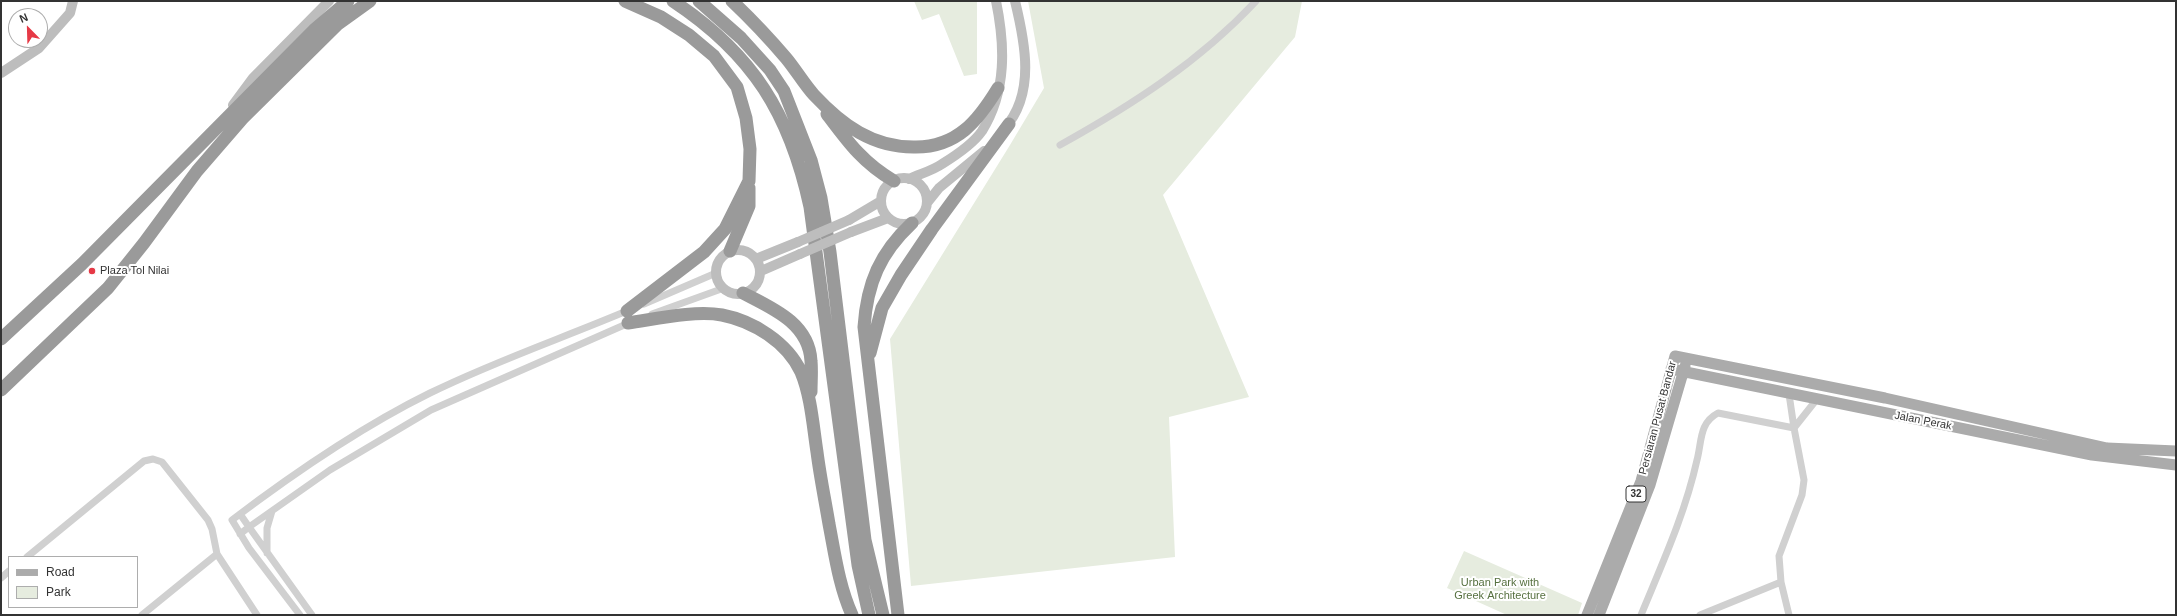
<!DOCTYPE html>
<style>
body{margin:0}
#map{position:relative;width:2177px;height:616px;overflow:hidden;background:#fff;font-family:Arial,sans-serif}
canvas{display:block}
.frame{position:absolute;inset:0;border:2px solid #333;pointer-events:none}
.legend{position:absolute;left:8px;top:556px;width:130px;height:52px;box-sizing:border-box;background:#fff;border:1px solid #adadad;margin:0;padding:5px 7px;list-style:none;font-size:12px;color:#333}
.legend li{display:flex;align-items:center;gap:8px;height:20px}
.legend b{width:20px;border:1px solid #adadad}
.north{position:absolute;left:8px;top:8px;width:40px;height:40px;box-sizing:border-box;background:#fff;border:1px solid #adadad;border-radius:50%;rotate:337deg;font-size:11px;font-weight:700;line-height:16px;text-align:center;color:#333}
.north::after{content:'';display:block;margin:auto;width:14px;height:18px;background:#e63946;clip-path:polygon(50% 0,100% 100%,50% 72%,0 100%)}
</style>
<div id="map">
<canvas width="2177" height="616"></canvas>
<div class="frame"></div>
<ul class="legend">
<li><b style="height:5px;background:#ababab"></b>Road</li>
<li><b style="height:11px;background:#e6ecdf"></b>Park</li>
</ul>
<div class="north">N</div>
</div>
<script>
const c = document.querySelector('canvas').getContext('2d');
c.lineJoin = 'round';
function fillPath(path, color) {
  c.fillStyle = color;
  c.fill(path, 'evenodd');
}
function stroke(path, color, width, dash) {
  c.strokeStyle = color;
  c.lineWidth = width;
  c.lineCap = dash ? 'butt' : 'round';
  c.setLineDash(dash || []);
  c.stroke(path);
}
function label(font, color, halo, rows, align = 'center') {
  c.font = font + ' Arial,sans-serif';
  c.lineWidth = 4;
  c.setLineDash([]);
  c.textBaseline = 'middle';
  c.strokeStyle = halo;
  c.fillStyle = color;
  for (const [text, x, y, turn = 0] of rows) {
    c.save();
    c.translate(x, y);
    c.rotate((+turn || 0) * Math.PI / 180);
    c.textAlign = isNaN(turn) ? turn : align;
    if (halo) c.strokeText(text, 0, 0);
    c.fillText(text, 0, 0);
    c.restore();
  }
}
const green = new Path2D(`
 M914,1H977V74L964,76L939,14L922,20Z
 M1028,1H1302L1295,37L1163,195L1249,397L1169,417L1175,557L911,586L890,339L1010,145L1044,88Z
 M1464,551L1582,603L1578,615H1507L1447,588Z`);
const street = new Path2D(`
 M1060,145C1132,105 1199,62 1256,1
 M644,304L716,273
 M652,314L724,288
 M1794,428L1817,399
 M240,534L249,527L240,514
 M267,553V528L272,511
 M27,557L144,461L153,459L162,462L208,520L212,529L217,554L257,615
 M1,578L9,571
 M142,615L217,554
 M300,615L249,548L232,520C294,473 361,427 430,393C495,361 563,338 629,310
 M312,615L249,527L330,470L431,410L631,322
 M1641,615C1662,564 1685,514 1697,460C1702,441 1699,423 1718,413L1794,428
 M1700,615L1781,582
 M1789,615L1781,582L1779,556L1802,495L1804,480L1794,428L1789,394`);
const secondary = new Path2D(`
 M1,73L39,48L70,13L73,1
 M233,105L253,78L329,1
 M1004,129C1036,94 1025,42 1015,1
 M881 201a23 23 0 1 1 46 0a23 23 0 1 1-46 0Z
 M909,179C919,174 932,171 942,164C955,156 973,144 982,131C1007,91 1005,45 996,1
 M927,203L939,188L984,151
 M849,220L881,201
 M851,232L888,218
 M716 272a22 22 0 1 1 44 0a22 22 0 1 1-44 0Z
 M756,259L798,242
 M761,271L800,254`);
const primary = new Path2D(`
 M1671,369L2092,455L2176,465
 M1587,615L1641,481L1675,356L1885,398L2107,448L2176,451
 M1599,615L1650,485L1685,366`);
const highway = new Path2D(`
 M625,1L661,17L689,35L714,56L737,87L746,118L750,149L749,181L725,229L704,252L627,311
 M673,1C753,54 790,114 810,207L858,565L869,615
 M699,1L741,38L770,70L784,91L811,160L821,198L830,252L865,540L883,615
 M732,1C751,19 769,38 786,58C796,70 804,84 814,95C842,125 873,148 916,147C957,147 978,121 998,88
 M827,114C848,142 863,163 894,181
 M730,251L749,206V188
 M743,293C772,308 809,323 811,361C812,371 811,381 811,392
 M628,323C656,319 695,310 722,315C753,321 787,342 801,372C811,396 813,426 817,452C820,476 825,500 829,524C835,555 839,586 852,615
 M1,339L82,264L314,30L348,1
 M870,353L882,308L901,275L932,229L1009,124
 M1,390L108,288L144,243L197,171L242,119L338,24L370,1
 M898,615L864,327C867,283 880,253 912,223`);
const secondaryBridge = new Path2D(`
 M798,242L849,220
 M800,254L851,232`);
const markers = [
 [92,271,4,"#e63946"]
];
const shields = [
 [1636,494,20]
];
const shieldNames = [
 ["32",1636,494]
];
const poiNames = [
 ["Plaza Tol Nilai",100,271]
];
const streetNames = [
 ["Persiaran Pusat Bandar",1658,418,-75],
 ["Jalan Perak",1923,421,11]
];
const parkNames = [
 ["Urban Park with",1500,583],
 ["Greek Architecture",1500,596]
];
fillPath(green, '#e6ecdf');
stroke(street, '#d0d0d0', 7);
stroke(secondary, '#bdbdbd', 10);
stroke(primary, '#ababab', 11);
stroke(highway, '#9a9a9a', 13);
stroke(secondaryBridge, '#bdbdbd', 10);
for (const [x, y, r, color] of markers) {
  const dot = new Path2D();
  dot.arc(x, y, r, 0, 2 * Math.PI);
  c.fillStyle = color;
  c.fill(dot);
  stroke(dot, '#fff', 1.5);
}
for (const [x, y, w] of shields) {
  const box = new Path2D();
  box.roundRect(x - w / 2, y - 8, w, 16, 3);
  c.fillStyle = '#fff';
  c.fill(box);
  stroke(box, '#333', 1);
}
label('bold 10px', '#333', null, shieldNames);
label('11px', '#333', '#fff', poiNames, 'left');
label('11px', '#333', '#fff', streetNames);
label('11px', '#56703f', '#fff', parkNames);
</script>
